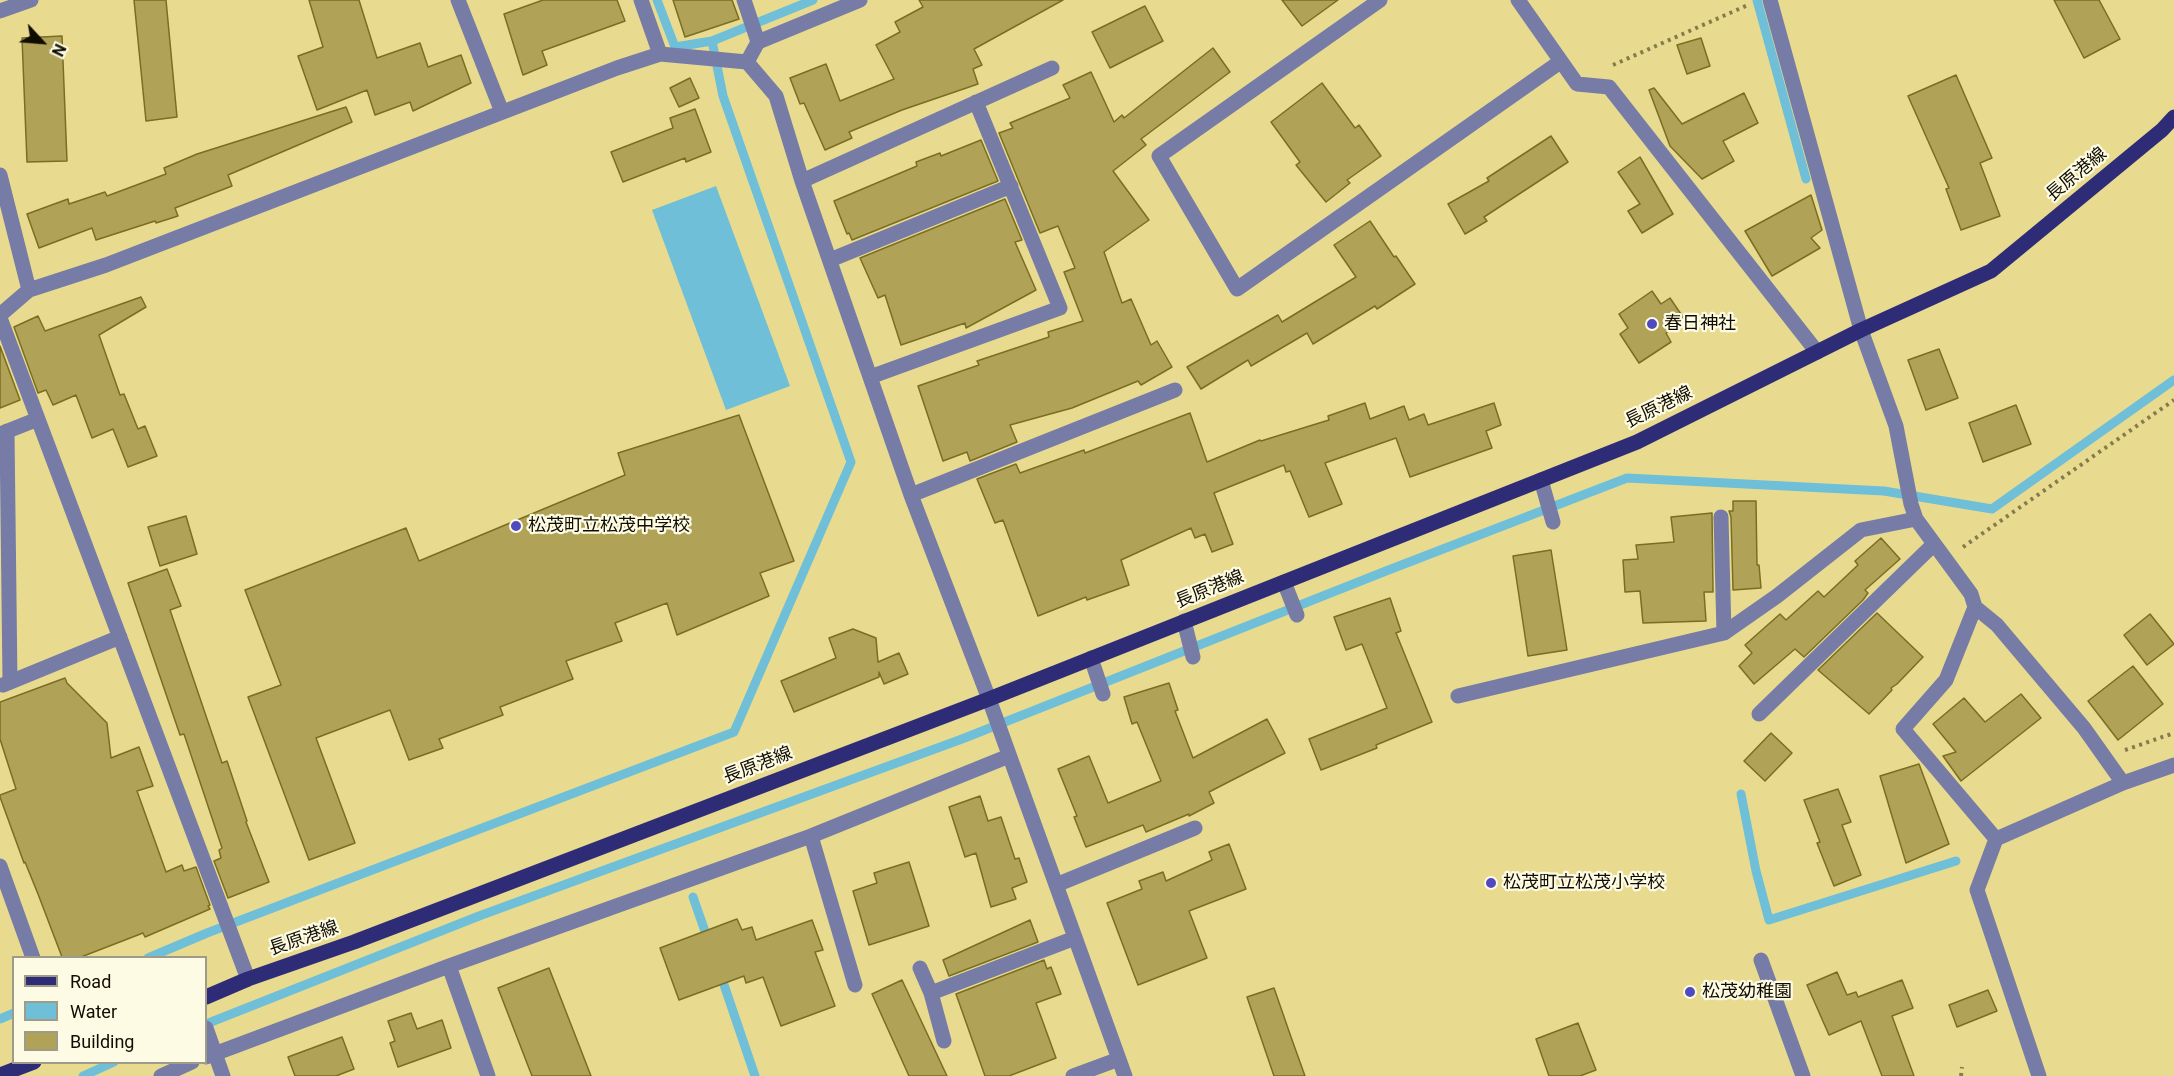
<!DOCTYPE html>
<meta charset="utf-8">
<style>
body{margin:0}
#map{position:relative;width:2174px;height:1076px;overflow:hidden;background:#e8db8f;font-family:Roboto,sans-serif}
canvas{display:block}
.legend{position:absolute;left:12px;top:956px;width:195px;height:108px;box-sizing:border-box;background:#fefbe5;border:2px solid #9f9b89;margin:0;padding:8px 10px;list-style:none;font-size:18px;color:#100c00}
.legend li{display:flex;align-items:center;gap:12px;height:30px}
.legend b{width:30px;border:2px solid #9f9b89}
.north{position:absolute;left:12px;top:12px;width:60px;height:60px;-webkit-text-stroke:4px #fefbe5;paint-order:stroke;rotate:116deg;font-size:16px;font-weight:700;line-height:24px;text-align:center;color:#100c00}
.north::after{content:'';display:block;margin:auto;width:21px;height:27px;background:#100c00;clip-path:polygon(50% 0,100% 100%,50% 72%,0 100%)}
</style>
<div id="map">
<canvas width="2174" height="1076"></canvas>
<ul class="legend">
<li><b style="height:8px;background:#2f2c77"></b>Road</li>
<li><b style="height:16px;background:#6ebfd7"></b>Water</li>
<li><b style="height:16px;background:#b0a358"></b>Building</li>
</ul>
<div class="north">N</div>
</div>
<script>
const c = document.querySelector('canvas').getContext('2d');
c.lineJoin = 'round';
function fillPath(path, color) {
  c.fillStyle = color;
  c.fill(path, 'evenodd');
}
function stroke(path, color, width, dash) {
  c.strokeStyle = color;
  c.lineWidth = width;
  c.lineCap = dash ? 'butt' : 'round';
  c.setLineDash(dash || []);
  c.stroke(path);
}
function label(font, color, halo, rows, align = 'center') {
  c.font = font + ' Roboto,"Noto Sans JP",sans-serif';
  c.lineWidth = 4.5;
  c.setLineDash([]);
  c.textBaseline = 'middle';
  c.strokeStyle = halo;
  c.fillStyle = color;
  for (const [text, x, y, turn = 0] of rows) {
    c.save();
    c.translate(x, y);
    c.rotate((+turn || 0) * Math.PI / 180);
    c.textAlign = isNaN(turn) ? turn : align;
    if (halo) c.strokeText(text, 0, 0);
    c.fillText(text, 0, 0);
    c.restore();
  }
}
const water = new Path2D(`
 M716,186L790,386L726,410L652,210Z`);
const stream = new Path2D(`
 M1757,0L1806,179
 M712,41L813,0
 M1741,794L1756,871L1769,920L1956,861
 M693,897L708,940
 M148,958L207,933L734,732L851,462L723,96L712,41L675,47L657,0
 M720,973L755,1076
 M0,1019L14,1013
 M206,1024L479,916L962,739L1386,571L1627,478L1884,491L1992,509L2174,380
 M83,1076L114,1062`);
const building = new Path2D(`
 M134,0H166L177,117L146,121Z
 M309,0H359L377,58L420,43L428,67L461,55L471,83L413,111L410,102L375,115L367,90L317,110L298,56L323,47Z
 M543,0H617L625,21L542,51L547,65L523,75L504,14Z
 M673,0H732L739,19L685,37Z
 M919,0H1063L974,49L982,65L973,69L978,84L902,110L849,132L852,138L825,150L804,103L800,104L790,78L826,64L840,101L894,79L876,45L900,32L895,22L923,7Z
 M1282,0H1338L1302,26Z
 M2054,0H2099L2120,39L2084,58Z
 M1145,6L1163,41L1110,68L1092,32Z
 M62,36L67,161L27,162L22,38Z
 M1701,38L1710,66L1687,74L1677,45Z
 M1213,48L1230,72L1141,139L1146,145L1113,171L1149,220L1104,252L1122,303L1131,299L1151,345L1157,341L1172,367L1141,385L1138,381L1072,408L1010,425L1017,442L970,461L967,452L943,461L918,386L979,365L977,361L1049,337L1048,332L1083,321L1064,272L1075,268L1058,226L1040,233L999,133L1013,128L1010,123L1070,98L1063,85L1091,72L1114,122L1122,115L1124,118Z
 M1956,75L1992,158L1980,163L2000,216L1961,230L1946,189L1949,188L1908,96Z
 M690,78L699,98L679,107L670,88Z
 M1322,83L1355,128L1359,125L1381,156L1347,180L1350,183L1326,202L1296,165L1300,162L1271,122Z
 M1654,88L1682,124L1744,93L1758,123L1723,141L1734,161L1702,179L1670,146L1649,90Z
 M346,107L352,122L228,175L232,186L175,208L178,216L156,223L155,221L96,240L92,228L39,248L27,214L68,199L69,204L105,192L107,196L166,174L164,168L197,154Z
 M695,109L711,152L686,162L685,158L623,182L611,152L673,128L670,118Z
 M1551,136L1568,162L1484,217L1487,221L1465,234L1448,204L1489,181L1487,178Z
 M981,140L998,181L852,240L849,233L847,234L834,201L917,166L916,162L940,153L941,156Z
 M1640,157L1673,214L1642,233L1628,211L1640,204L1618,172Z
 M1811,195L1822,230L1811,238L1820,248L1772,276L1745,231Z
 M1005,199L1022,240L1015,242L1036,290L966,328L965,323L901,345L885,295L878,298L860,258Z
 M1370,221L1394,257L1396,256L1415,284L1377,309L1375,306L1313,344L1307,333L1251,366L1248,360L1201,389L1187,367L1278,315L1282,322L1356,277L1334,245Z
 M1652,291L1661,304L1670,298L1685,320L1666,333L1671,342L1639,363L1620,334L1628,328L1619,314Z
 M141,297L146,307L99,335L120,395L124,394L138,429L145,426L157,456L128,467L113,429L92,438L76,395L53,405L46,390L38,393L14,327L38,316L45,331Z
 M0,346L20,400L0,408Z
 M1939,349L1958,398L1926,410L1908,360Z
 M1365,403L1370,419L1404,406L1409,420L1424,414L1428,425L1494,403L1501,425L1486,431L1492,448L1410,477L1396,438L1325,463L1342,504L1309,517L1290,471L1286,472L1284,465L1214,493L1233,544L1212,552L1205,534L1195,538L1191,528L1121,560L1129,585L1087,600L1086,597L1038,616L1003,520L995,523L977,479L1016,464L1020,473L1084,450L1085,453L1190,413L1207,462L1260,440L1261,441L1329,420L1328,416Z
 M2016,405L2031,444L1983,462L1969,423Z
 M739,415L794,561L760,573L769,596L677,635L667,603L615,623L622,641L566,661L573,679L500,707L503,715L439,739L443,748L409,760L390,710L316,738L355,843L309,860L248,697L281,685L245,590L406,528L419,561L625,475L618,453Z
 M1733,501H1756L1757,565H1759L1761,588L1733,590L1731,517L1729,511H1733Z
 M1712,513L1713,592H1704L1706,621L1643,623L1640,591L1625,592L1623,560L1638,559L1636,545L1674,542L1671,517Z
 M186,516L197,554L160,566L148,527Z
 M1881,538L1900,559L1865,590L1868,593L1863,600L1804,657L1795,649L1754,684L1739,666L1752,653L1745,645L1780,614L1786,620L1818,591L1824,597L1858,565L1855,561Z
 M1551,550L1567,650L1528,656L1513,556Z
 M167,569L181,606L170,610L222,763L227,761L247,821L246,822L269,882L228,898L214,861L221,858L219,850L222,848L184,734L180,735L128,583Z
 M1390,598L1401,631L1396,633L1432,722L1376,745L1377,748L1321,770L1309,739L1387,708L1362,644L1346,650L1334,617Z
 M1877,613L1923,657L1897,684L1891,688L1892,690L1869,714L1818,670Z
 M2150,614L2174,644L2147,665L2124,635Z
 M853,629L876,638L878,662L899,653L908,674L884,684L879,672V677L794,712L781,681L836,658L829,638Z
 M2133,666L2163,704L2118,740L2088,701Z
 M65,678L67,683L107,723L111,758L139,747L153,786L137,791L166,872L182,865L184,871L196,867L210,905L208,906L210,909L145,937L143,933L81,957H62L38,894L25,862L24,863L0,797V795L16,789L0,739V702Z
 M1169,683L1178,710L1175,711L1193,758L1267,719L1285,753L1209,792L1214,803L1189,816V814L1146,832L1143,825L1086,847L1074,817L1077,816L1058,769L1089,756L1108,803L1161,781L1137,722L1132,724L1124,697Z
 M2021,694L2041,718L1961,781L1943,756L1956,752L1933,724L1964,698L1985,722Z
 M1771,733L1792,753L1765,781L1744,761Z
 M1919,764L1949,844L1906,863L1880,776Z
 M1838,789L1851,822L1842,825L1861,875L1834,886L1817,843L1820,842L1804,800Z
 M980,796L988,821L1001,817L1015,859L1019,858L1027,882L1012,888L1016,899L991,907L976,853L965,857L949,807Z
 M1229,844L1246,889L1189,911L1207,958L1138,985L1107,903L1142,889L1139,881L1163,872L1166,881L1212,860L1209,852Z
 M909,862L929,926L869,945L853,891L877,883L874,873Z
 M737,919L742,930L752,927L756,940L812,920L823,950L815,952L835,1006L781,1026L763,977L746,983L744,976L679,1000L660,948Z
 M1030,920L1038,942L949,976L943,960Z
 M1044,960L1047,969L1051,967L1061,994L1036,1003L1056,1058L1009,1076H985L956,994Z
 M549,968L591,1076H532L498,988Z
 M1837,972L1847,995L1856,992L1858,997L1902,980L1913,1008L1892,1016L1914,1076H1882L1861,1021L1829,1035L1807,985Z
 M902,980L947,1076H909L872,994Z
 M1274,988L1291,1037L1305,1076H1274L1247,997Z
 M1988,990L1997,1011L1957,1027L1949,1005Z
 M411,1013L417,1029L442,1020L451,1048L398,1067L390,1043L395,1041L388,1021Z
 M1578,1023L1596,1070L1580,1076H1549L1536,1039Z
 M342,1037L354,1069L336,1076H295L288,1057Z`);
const path = new Path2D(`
 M1613,65L1748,5
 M1963,547L2174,400
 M2125,750L2174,733
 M1961,1076L1962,1067`);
const minor = new Path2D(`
 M458,0L502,112
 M641,0L660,54
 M744,0L758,42
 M1380,0L1159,156L1237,289L1560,62
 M1518,0L1577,84L1609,87L1817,352
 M1770,0L1861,330L1896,426L1911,504L1916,519L1971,594L1975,607L1997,625L2084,728L2123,783
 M0,11L31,0
 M747,62L776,96L802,181L911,495L989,699L1125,1076
 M0,175L29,290
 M802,181L1052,68
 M830,260L1011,186
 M0,315L29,290L106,265L617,68L660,54L747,62L758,42L860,0
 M0,318L248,979
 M870,377L1060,308L976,102
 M7,431L10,682
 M0,434L38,419
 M1541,480L1553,522
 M911,495L1175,390
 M1721,517L1724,633
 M1284,582L1297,615
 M1975,607L1946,680L1903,729L1996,839
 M1184,621L1193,657
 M1091,658L1103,694
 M3,685L120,637
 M1458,696L1724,633L1777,596L1861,530L1916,519
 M1759,714L1934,544
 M811,836L855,985
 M0,866L33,958
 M1056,885L1195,828
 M1761,960L1803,1076
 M449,966L488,1076
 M920,968L931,993L944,1041
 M931,993L1075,938
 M206,1028L223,1076
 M206,1057L449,966L811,836L1009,756
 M161,1076L192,1062
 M1073,1076L1119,1059
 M2039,1076L1977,890L1996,839L2123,783L2174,765`);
const major = new Path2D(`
 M206,997L248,979L354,942L989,699L1637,442L1861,330L1991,271L2162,130L2174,117
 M0,1075L34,1062`);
const markers = [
 [1652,324,6,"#504ac1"],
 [516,526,6,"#504ac1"],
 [1491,883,6,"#504ac1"],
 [1690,992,6,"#504ac1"]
];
const streetNames = [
 ["長原港線",2077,175,-40],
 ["長原港線",1659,408,-26],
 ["長原港線",1210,590,-22],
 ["長原港線",758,766,-21],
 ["長原港線",304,939,-19]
];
const poiNames = [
 ["春日神社",1664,324],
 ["松茂町立松茂中学校",528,526],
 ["松茂町立松茂小学校",1503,883],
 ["松茂幼稚園",1702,992]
];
fillPath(water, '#6ebfd7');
stroke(stream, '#6ebfd7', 9);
fillPath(building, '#b0a358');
stroke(building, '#7b6e20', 1.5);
stroke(path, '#857c4e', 4, [3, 4.5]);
stroke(minor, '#777ca7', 15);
stroke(major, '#2f2c77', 15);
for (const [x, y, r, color] of markers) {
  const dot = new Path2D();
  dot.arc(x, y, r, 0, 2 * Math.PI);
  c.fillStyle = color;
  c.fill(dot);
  stroke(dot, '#fefbe5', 2);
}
label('18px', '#100c00', '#fefbe5', streetNames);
label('18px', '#100c00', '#fefbe5', poiNames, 'left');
</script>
